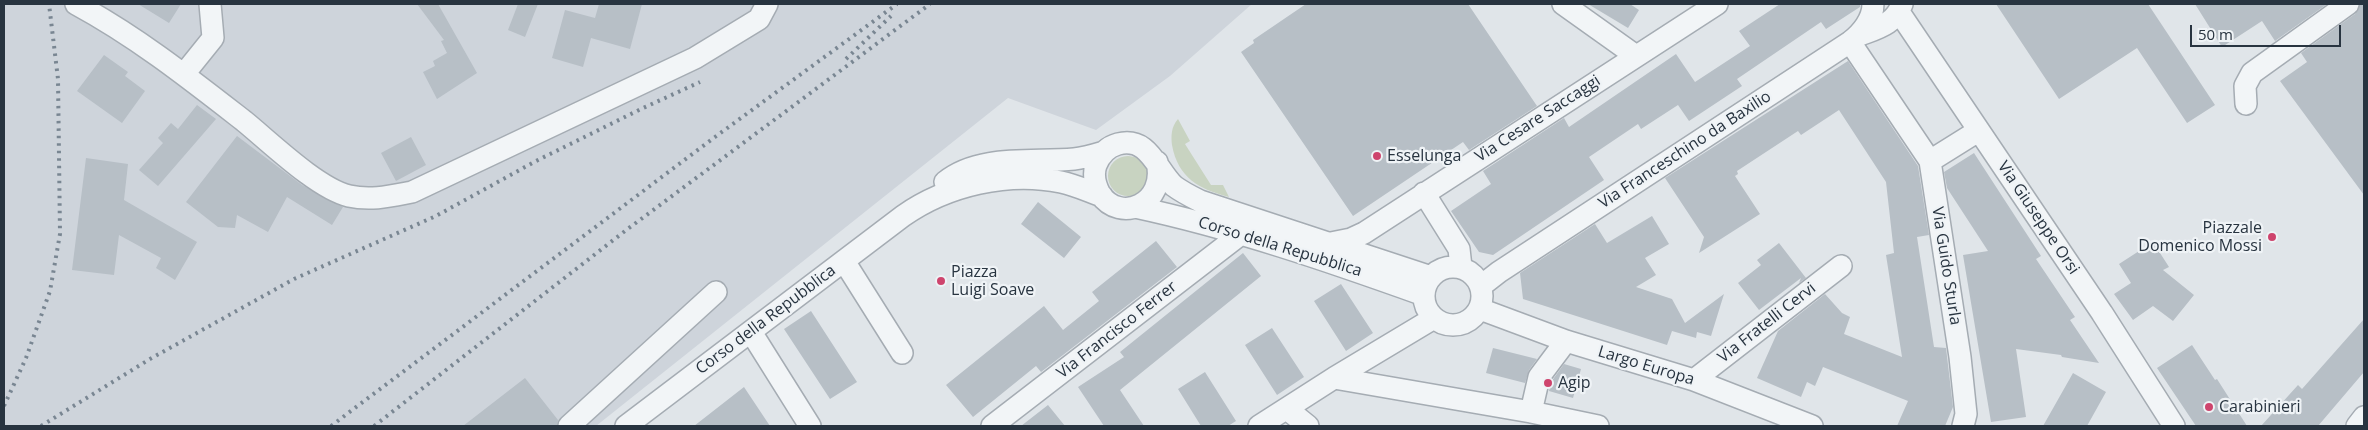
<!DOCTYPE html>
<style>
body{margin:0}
#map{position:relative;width:2368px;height:430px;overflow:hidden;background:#e0e5e9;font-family:"Open Sans",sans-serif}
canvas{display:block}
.frame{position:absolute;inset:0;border:5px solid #283440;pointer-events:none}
.scale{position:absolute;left:2190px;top:25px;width:151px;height:22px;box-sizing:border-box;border:2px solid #283440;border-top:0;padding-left:6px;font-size:15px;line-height:18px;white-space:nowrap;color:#283440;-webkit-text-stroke:4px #eff3f6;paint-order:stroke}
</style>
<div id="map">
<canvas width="2368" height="430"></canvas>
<div class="frame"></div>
<div class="scale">50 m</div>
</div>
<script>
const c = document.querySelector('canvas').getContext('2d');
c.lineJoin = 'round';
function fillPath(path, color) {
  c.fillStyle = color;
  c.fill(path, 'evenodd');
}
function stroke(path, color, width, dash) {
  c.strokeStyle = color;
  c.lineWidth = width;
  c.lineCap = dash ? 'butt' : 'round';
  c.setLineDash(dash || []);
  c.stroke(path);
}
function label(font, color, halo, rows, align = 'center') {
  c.font = font + ' "Open Sans",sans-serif';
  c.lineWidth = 4.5;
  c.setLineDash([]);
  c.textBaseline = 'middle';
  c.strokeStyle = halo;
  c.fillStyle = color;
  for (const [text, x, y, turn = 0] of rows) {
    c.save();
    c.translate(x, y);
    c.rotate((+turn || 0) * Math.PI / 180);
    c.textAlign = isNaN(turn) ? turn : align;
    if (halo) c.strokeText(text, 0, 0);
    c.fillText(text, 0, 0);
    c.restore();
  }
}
const built = new Path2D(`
 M4,4H1252L1170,76L1096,130L1008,98L596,426H4Z`);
const green = new Path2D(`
 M1178,119L1190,141L1185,144L1211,185H1223L1229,197C1199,189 1178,178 1172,145C1171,136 1171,127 1178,119Z
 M1108 176a20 20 0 1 1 40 0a20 20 0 1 1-40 0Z`);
const building = new Path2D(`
 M138,4H181L169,23Z
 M417,4H438L477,73L437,99L423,72L435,66L433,61L447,53L441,41L444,40Z
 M518,4H538L525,37L508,30Z
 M599,4H642L630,49L591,38L583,67L552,58L565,10L595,18Z
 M1306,4H1468L1537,106L1469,150L1463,142L1353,216L1241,52L1254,43L1253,40Z
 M1588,4H1630L1639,10L1628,28Z
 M1780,4H1860V7L1826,29L1821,22L1737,79L1742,86L1689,121L1678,105L1641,129L1638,124L1589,157L1604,180L1493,255L1479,252L1451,211L1491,184L1483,171L1564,118L1569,127L1676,54L1695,82L1750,46L1739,31Z
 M1996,4H2148L2215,105L2187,123L2137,48L2059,99Z
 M2195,4H2327L2275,41L2262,21L2222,47Z
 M2360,4H2364V195L2280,81L2307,62L2301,53L2355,14Z
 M104,55L128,72L125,76L145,91L122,123L77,91Z
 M1848,61L1918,166L1929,235L1917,237L1934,347L1946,348L1953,407L1945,426H1897L1908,401L1823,367L1815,386L1807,382L1801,397L1757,378L1778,331L1825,294L1842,313L1850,317L1844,334L1902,357L1886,255L1894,253L1886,182L1839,110L1801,135L1798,131L1737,171L1738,174L1735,176L1760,214L1699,253L1704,237L1665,178Z
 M197,105L216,119L158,186L139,170L163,143L158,138L171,123L178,129Z
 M237,136L302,185L343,207L332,225L287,197L268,232L237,215L235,228L218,227L186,202Z
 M411,137L426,165L396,181L381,153Z
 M1974,153L2041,256L2036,259L2075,317L2070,320L2099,363L2062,357L2061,355L2016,349L2026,417L1991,422L1963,255L1988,251L1947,188L1944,172Z
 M86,158L128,164L124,200L197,242L175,280L156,268L161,258L119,235L114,275L72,270Z
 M1038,202L1081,237L1064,258L1021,224Z
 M1652,216L1669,244L1645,258L1656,275L1636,287L1672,299L1685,323L1724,294L1711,336L1697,332L1696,338L1672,331L1667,345L1523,299L1520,273L1595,224L1607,243Z
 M1156,241L1177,267L1041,372L1036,366L973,417L946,385L1044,306L1063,330L1099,301L1092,292Z
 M2153,242L2169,267L2163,270L2194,295L2173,321L2153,306L2133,320L2114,294L2131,283L2119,264Z
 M1779,243L1806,278L1799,283L1801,278L1759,310L1738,283L1761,265L1757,260Z
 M1243,253L1261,276L1120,390L1144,426H1104L1078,387L1124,357L1120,352Z
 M1341,284L1373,333L1346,351L1314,301Z
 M811,311L857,382L830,399L784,329Z
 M2364,319V372L2318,426H2261L2298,385L2302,389Z
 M1272,328L1304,377L1277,395L1245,345Z
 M2192,345L2215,380L2217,379L2247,426H2196L2157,368Z
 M1493,348L1537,359L1529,370L1525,383L1486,373Z
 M1564,364L1581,369L1573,398L1549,391L1551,382Z
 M1205,372L1236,421L1228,426H1201L1178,389Z
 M2073,373L2106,392L2087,426H2043Z
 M525,378L558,420L557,426H463Z
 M744,387L770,426H694Z
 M1048,405L1065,426H1021Z`);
const minor = new Path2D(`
 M76,4C137,37 190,79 244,121C271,143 317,188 349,196C371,201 391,196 412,192L695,58L759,19L767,4
 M1563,4L1636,56
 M1899,12L2102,313L2174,426
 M1860,35C1878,28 1895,24 1902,4
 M1850,42L1930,161
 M184,74L213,38L210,4
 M2246,104L2245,86L2252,73L2348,4
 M1157,162C1167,204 1120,224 1100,194C1095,185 1093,174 1096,165C1100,155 1107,147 1118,144C1149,136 1156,169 1174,186C1182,192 1192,197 1200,201L1431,277
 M945,182C980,154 1033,163 1074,159C1084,158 1094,155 1104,152
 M1424,193L1459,249L1461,267
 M1135,207C1233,228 1329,261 1424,295
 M1331,243L1351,239L1364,233L1717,4
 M844,261L902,353
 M1424 296a29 29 0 1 1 58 0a29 29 0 1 1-58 0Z
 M1481,286L1499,272L1850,42C1862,33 1873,19 1873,4
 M1480,309L1566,341L1694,380L1812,426
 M751,332L810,426
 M1334,378L1531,412L1598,426
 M1694,380L1841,266
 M1287,409L1308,426
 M1531,412L1539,377L1566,341
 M569,426L716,292
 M626,426L903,216C947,185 1008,171 1061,182C1075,185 1088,191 1102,196
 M992,426L1241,234
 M1259,426L1334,378L1434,318
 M1963,426L1966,414L1960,357L1930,161L1978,131
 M2357,426L2364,417`);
const rail = new Path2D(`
 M846,59L891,16
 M4,406L26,358L50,291L60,234L58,79L49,4
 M41,426L150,359L294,279L436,216L536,161L641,109L700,82
 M331,426L715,137L897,4
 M374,426L625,231L930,4`);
const markers = [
 [1377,156,5,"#ce446d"],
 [2272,237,5,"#ce446d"],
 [941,281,5,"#ce446d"],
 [1548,383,5,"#ce446d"],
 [2209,407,5,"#ce446d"]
];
const streetNames = [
 ["Via Cesare Saccaggi",1538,119,-33],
 ["Via Franceschino da Baxilio",1685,150,-33],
 ["Via Giuseppe Orsi",2038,218,56],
 ["Corso della Repubblica",1280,247,17],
 ["Via Guido Sturla",1946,266,81],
 ["Corso della Repubblica",766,320,-37],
 ["Via Fratelli Cervi",1767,323,-38],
 ["Via Francisco Ferrer",1117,330,-38],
 ["Largo Europa",1646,366,17]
];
const poiNames = [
 ["Esselunga",1387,156],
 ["Piazzale",2262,228,"right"],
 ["Domenico Mossi",2262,246,"right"],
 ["Piazza",951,272],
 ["Luigi Soave",951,290],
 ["Agip",1558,383],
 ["Carabinieri",2219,407]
];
fillPath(built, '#ced4db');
fillPath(green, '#c8d3c1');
fillPath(building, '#b7bfc6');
stroke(minor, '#a5acb3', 24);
stroke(minor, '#f2f5f7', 21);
stroke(rail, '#798692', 4, [2.5, 5]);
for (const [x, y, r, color] of markers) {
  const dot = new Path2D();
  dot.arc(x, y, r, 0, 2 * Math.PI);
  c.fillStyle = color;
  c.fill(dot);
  stroke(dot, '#eff3f6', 2);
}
label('16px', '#283440', '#eff3f6', streetNames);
label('16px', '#283440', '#eff3f6', poiNames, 'left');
</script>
